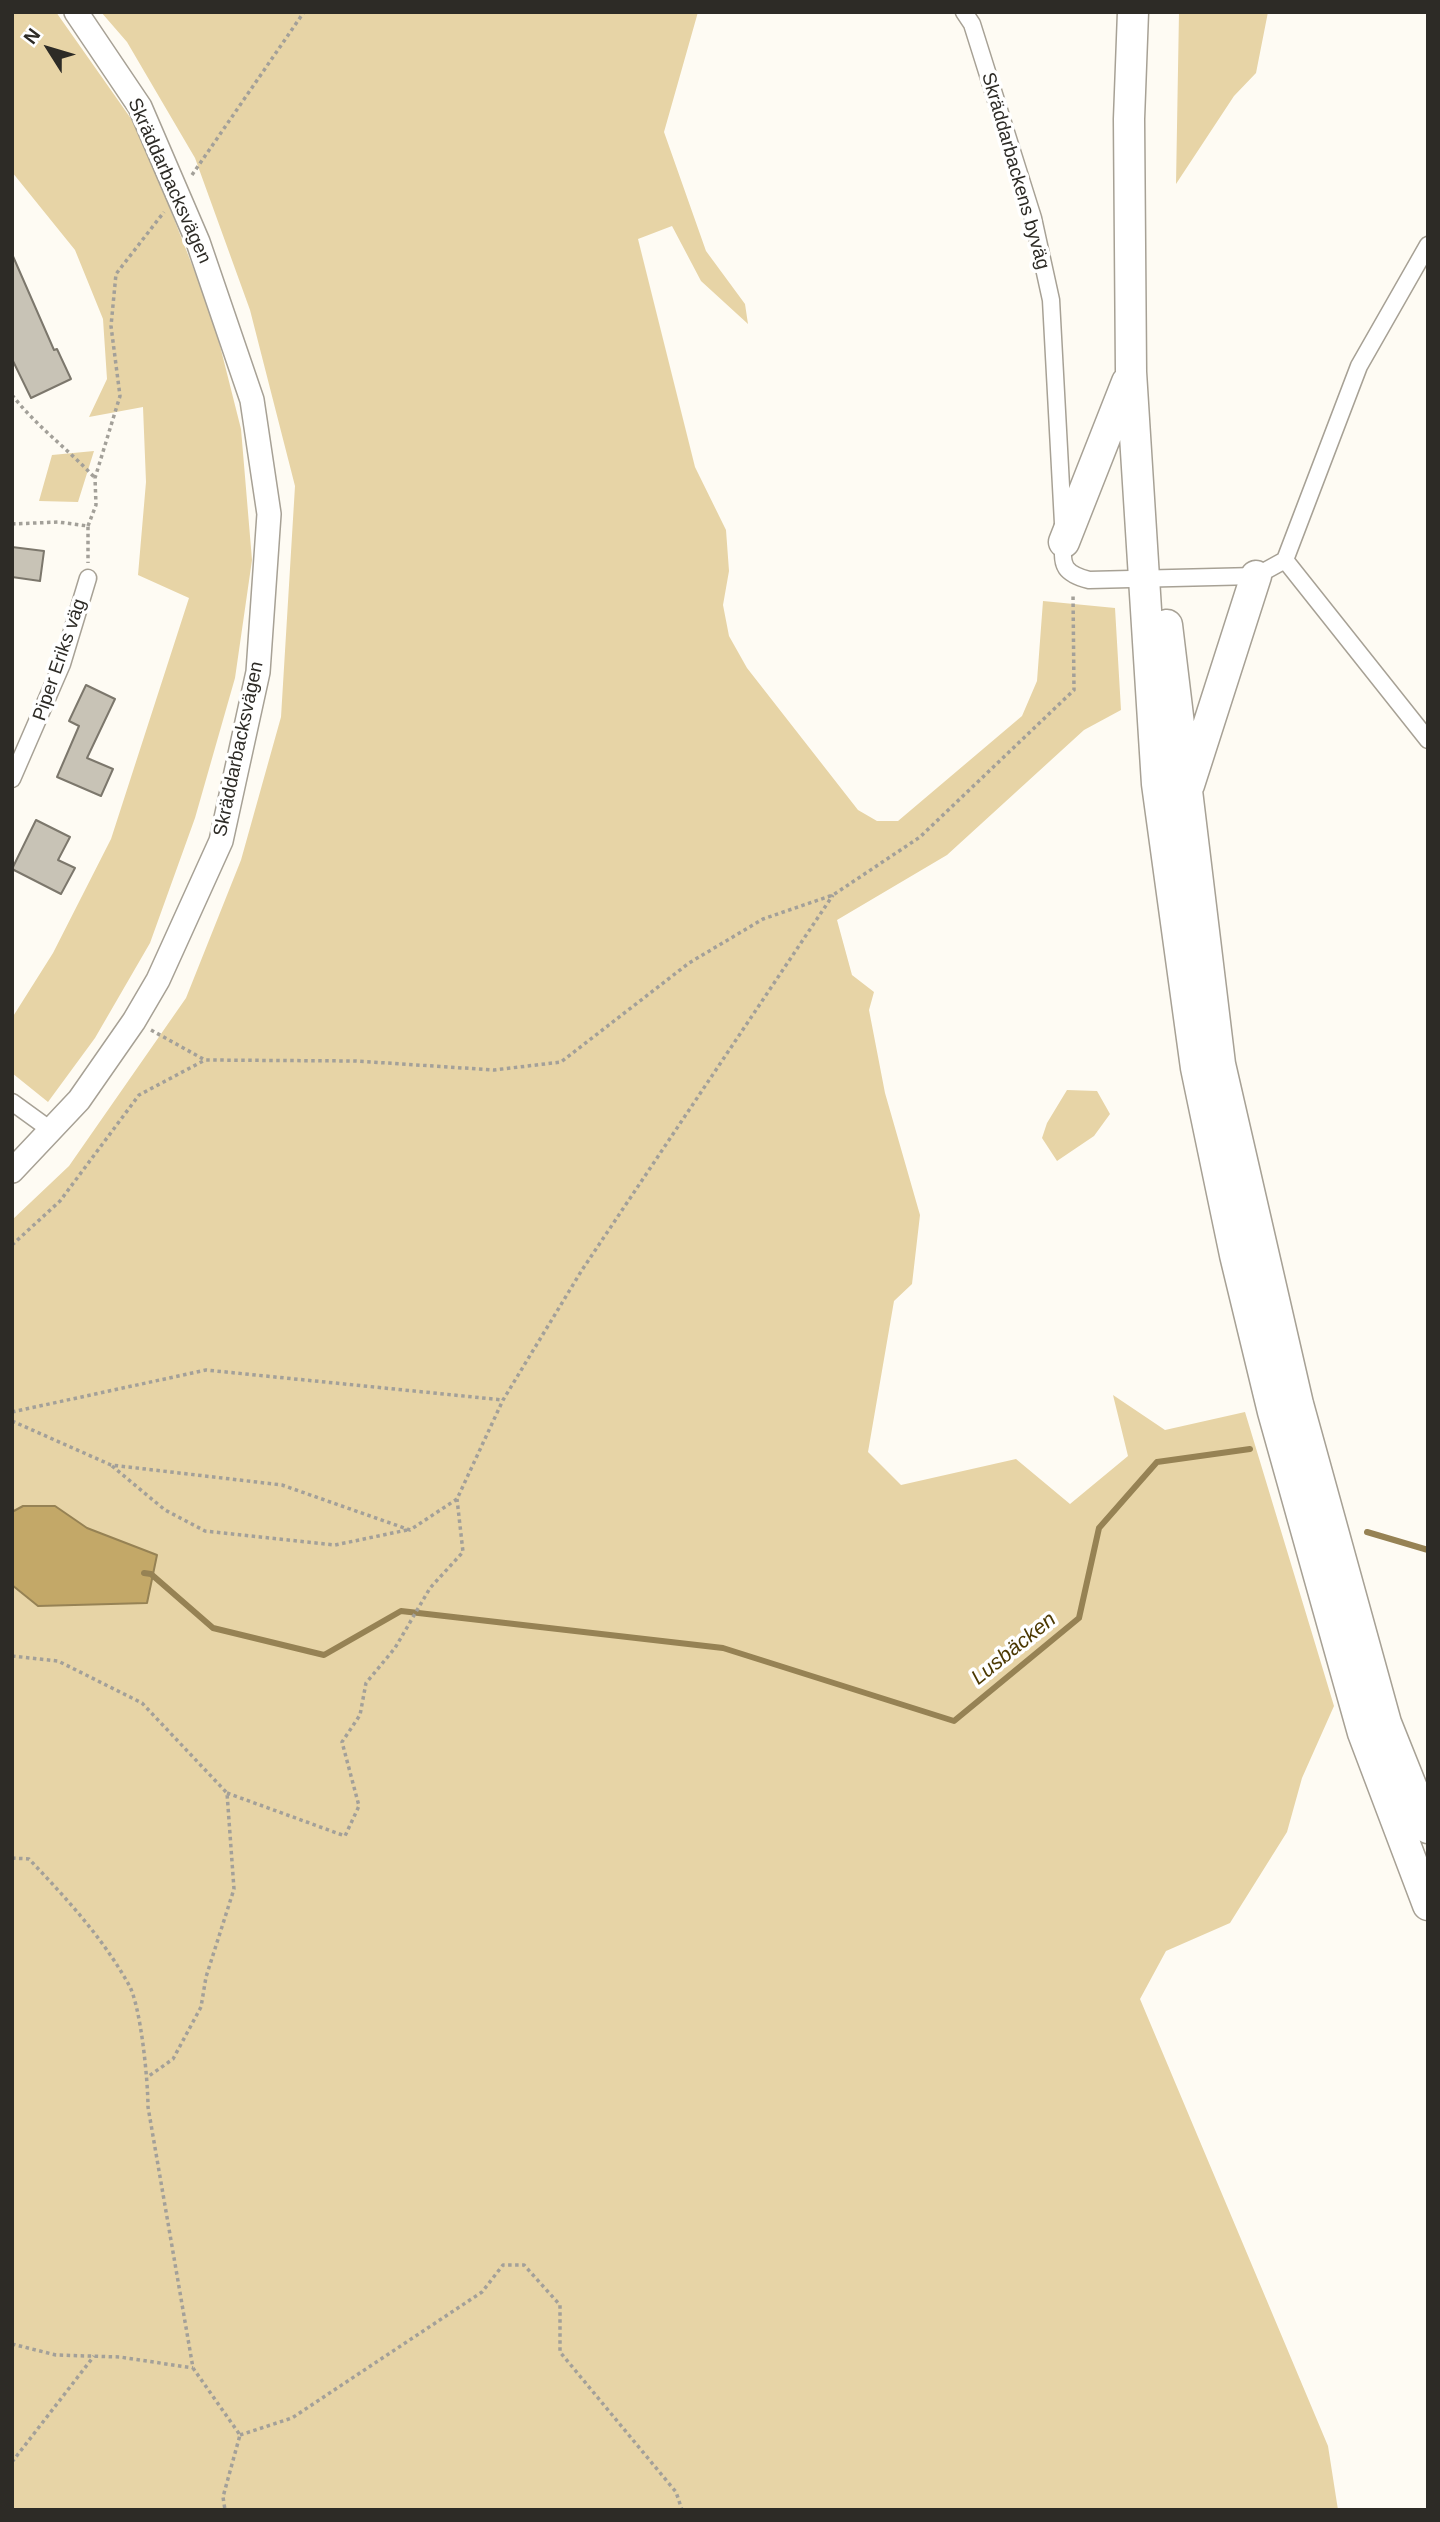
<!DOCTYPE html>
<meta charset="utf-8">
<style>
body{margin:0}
#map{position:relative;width:1440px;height:2522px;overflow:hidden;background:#fefbf3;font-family:Helvetica,sans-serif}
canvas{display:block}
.frame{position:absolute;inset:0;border:14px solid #2d2b26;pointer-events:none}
.north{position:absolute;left:14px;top:14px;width:70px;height:70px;-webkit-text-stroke:5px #fff;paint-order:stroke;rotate:307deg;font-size:19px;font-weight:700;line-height:28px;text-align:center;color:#2d2b26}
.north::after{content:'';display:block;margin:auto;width:24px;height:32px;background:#2d2b26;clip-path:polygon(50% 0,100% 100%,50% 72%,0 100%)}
</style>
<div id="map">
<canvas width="1440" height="2522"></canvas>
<div class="frame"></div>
<div class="north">N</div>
</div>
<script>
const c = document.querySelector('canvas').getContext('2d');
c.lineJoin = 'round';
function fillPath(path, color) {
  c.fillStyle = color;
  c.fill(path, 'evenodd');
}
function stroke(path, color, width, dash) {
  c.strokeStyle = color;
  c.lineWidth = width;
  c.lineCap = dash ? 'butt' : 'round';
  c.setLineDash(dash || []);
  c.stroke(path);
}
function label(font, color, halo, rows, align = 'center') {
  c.font = font + ' Helvetica,sans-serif';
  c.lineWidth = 7;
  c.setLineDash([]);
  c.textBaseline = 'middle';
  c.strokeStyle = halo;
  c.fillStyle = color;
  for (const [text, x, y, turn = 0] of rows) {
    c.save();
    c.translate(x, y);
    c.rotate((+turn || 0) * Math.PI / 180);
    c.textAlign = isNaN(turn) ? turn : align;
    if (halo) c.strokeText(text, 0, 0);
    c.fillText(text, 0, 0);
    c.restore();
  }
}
const green = new Path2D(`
 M12,12H56L139,130L213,318L241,429L252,560L235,678L195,818L150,943L95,1038L48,1102L12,1073V1018L53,953L111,839L189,598L138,575L146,482L143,407L89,417L107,379L103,319L75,250L12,172Z
 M101,12H698L664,132L706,251L745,304L748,324L701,281L672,226L638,239L695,467L726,530L729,571L723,605L729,636L747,668L858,810L877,821H898L1022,716L1037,681L1043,601L1115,608L1121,710L1084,730L947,855L837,920L852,975L874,992L869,1010L885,1093L920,1215L912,1284L894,1301L868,1452L901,1485L1016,1459L1070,1504L1128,1456L1113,1395L1165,1430L1245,1412L1334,1706L1302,1778L1287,1832L1230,1923L1166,1951L1140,1999L1328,2446L1338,2510H12V1585L38,1606L151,1574L156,1555L87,1528L55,1506H23L12,1512V1220L69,1166L186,998L241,860L281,717L295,486L250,310L195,158L127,42Z
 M1179,12H1268L1256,73L1234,96L1176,184Z
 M94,451L78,502L39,501L52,455Z
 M1067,1090L1097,1091L1110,1114L1094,1136L1057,1161L1042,1138L1047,1123Z`);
const water = new Path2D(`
 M23,1506H55L87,1528L157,1555L147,1603L38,1606L12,1585V1512Z`);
const stream = new Path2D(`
 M1367,1532L1428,1550
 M144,1573L151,1574L213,1628L324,1655L401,1611L723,1648L954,1721L1079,1618L1099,1528L1157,1462L1250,1449`);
const building = new Path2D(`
 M12,254L54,350L57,349L71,379L31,398L12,359Z
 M12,547L44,551L40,581L12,577Z
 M86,685L115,699L87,758L113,769L101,796L57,777L79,726L69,721Z
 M36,820L70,837L58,860L75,868L61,894L12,869Z`);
const path = new Path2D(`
 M192,175L304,12
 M12,395C36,426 68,449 95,478
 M12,524L58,522L88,526V563
 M88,526L96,505L95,478L120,396L111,326L116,274L164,212
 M151,1030L205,1060L356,1061L494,1070L561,1062L689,963L763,919L833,895L920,837L1074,690L1073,593
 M12,1245L60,1201L139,1095L205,1060
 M12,1412L206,1370L503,1400
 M12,1421L111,1465L282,1485L410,1530L457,1499L503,1400L582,1270L833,895
 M112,1466L165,1510L205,1531L335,1545L407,1530
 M12,1656L58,1661L142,1703L227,1793L234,1889L206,1977L201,2007L173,2059L149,2076
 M227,1793L345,1836L359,1806L342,1742L360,1715L366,1683L395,1648L430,1588L463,1552L457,1499
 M12,1858L29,1859C66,1898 103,1938 129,1985C141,2007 148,2081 148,2107L193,2368L240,2435L223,2497L225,2510
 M12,2344L56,2355L120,2357L193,2368
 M240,2435L292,2418L482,2292L503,2265H524L560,2305V2352L676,2492L682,2510
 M12,2462L94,2356`);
const street = new Path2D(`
 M964,12L972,24L1033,218L1051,300L1064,542C1060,567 1066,574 1089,580L1256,576L1285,560L1359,366L1428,245
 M1285,560L1428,740
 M12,779L62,664L88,578
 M12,1102L52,1131`);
const secondary = new Path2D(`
 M12,1171L79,1100L134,1021L158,980L221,841L258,672L269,514L252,400L198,242L140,107L76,12`);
const highway = new Path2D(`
 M1133,12L1129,119L1131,372L1157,784L1196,1068L1235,1255L1273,1412L1363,1733L1428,1905
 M1064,542L1127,382
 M1167,625L1220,1064L1298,1404L1386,1723L1428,1828
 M1189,785L1256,576`);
const streetNames = [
 ["Skräddarbackens byväg",1015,171,74],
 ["Skräddarbacksvägen",169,181,66],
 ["Piper Eriks väg",60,660,-71],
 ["Skräddarbacksvägen",239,749,-78]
];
const waterNames = [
 ["Lusbäcken",1014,1649,-39]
];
fillPath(green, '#e7d4a6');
fillPath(water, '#c3a868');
stroke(water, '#968254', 2);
stroke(stream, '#968254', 6);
fillPath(building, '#c8c3b6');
stroke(building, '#7c776c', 2);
stroke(street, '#a7a195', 19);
stroke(secondary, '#a7a195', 26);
stroke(highway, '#a7a195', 33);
stroke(path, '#a3a099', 3.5, [3.5, 3.5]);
stroke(street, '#fff', 16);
stroke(secondary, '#fff', 23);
stroke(highway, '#fff', 30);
label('19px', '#2d2b26', '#fff', streetNames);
label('italic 21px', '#4c3902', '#fff', waterNames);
</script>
